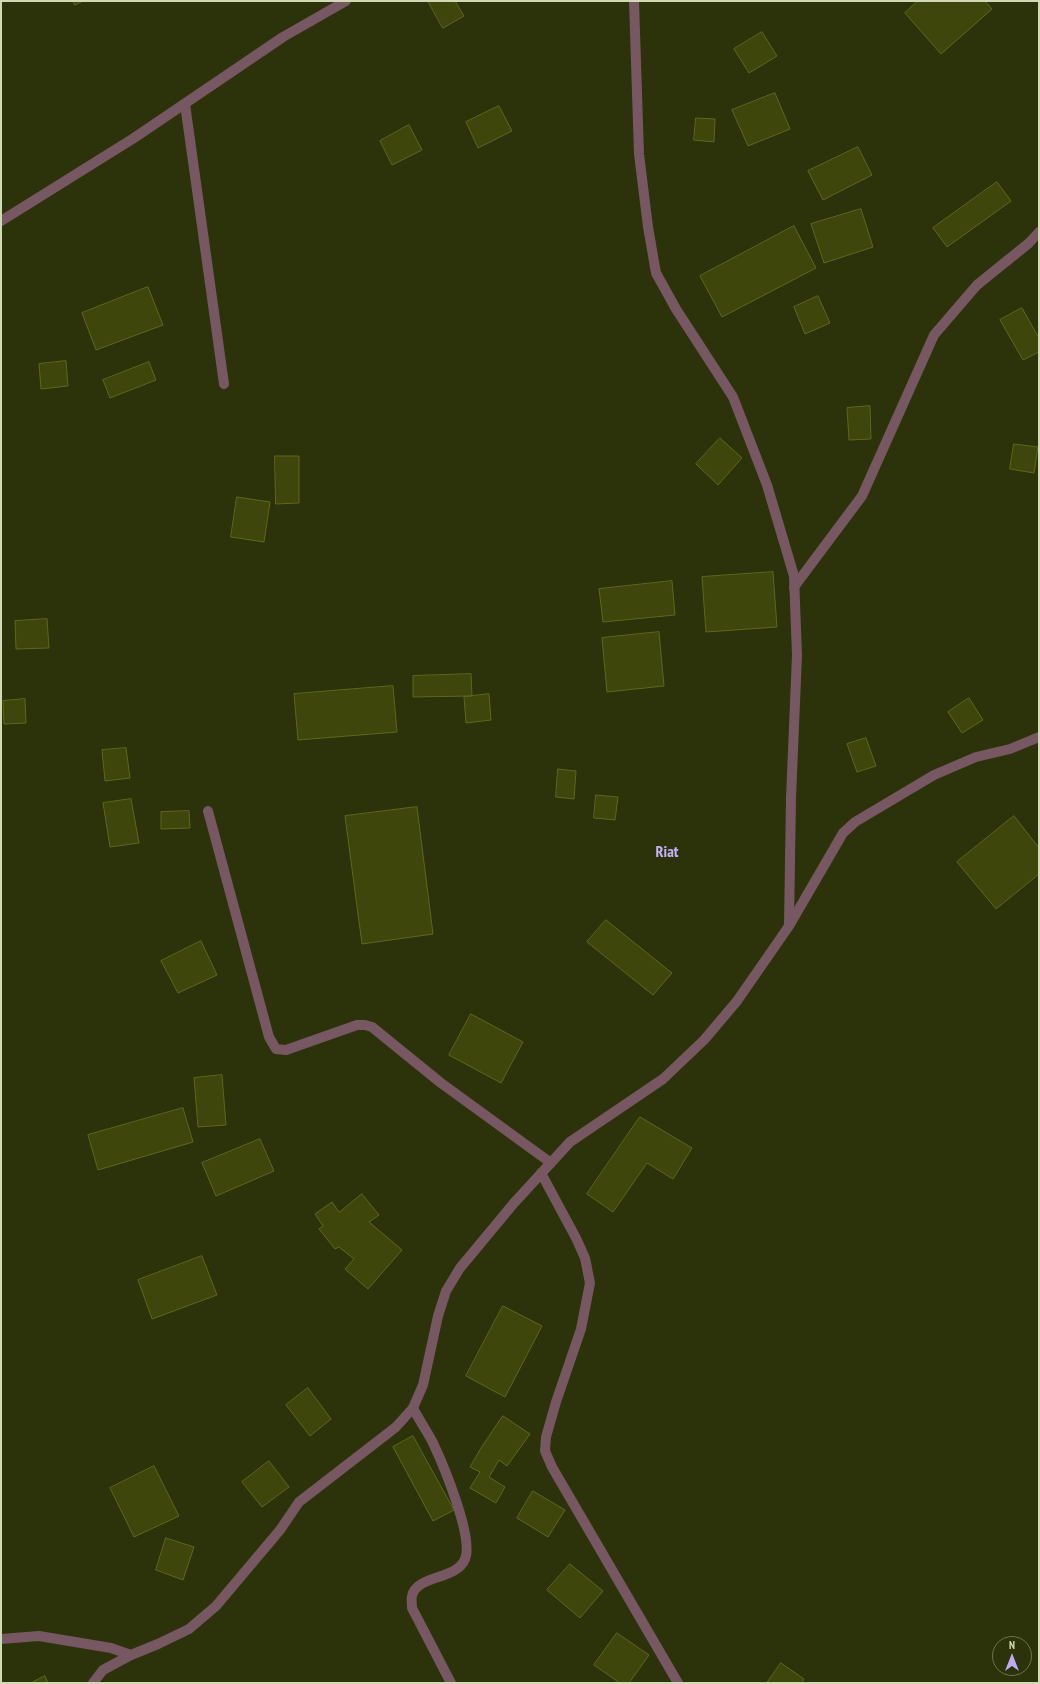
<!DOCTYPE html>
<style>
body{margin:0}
#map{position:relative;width:1040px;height:1684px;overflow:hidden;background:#2c320a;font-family:"PT Sans Narrow",sans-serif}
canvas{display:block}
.frame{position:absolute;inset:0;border:2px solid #d1d9b5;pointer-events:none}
.north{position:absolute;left:992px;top:1636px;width:40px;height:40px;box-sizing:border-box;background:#2c320a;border:1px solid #6e754e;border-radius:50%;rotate:0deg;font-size:11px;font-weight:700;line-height:16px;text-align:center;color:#d1d9b5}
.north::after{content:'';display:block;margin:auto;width:14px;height:18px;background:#bfa9f4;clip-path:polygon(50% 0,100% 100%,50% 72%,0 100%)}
</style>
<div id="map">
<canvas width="1040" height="1684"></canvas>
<div class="frame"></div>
<div class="north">N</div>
</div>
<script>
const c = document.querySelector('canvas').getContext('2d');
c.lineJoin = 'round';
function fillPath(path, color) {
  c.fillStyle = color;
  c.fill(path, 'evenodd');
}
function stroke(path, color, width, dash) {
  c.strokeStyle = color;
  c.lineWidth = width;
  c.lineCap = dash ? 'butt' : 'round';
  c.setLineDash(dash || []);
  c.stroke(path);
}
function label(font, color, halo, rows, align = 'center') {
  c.font = font + ' "PT Sans Narrow",sans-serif';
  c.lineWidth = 3;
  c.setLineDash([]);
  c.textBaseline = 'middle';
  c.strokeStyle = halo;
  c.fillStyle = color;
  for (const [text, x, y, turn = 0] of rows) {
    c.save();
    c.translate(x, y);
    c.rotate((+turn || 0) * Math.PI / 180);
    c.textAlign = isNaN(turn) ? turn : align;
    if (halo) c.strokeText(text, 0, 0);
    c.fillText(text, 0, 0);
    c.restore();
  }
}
const building = new Path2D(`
 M73,1H83L75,5Z
 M428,1H455L464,16L443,28Z
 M918,1H985L992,9L941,54L905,13Z
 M762,32L777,56L749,73L734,49Z
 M775,93L790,129L748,146L732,110Z
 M499,106L512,131L478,148L466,122Z
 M696,118L715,119L714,142L694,140Z
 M409,125L422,150L392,165L380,141Z
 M858,147L872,175L823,200L808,171Z
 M997,182L1011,201L947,247L933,228Z
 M861,209L873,247L824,263L811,224Z
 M794,226L816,268L722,317L700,276Z
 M148,287L163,325L96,350L82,313Z
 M818,296L830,323L805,334L794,307Z
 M1022,308L1039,338V352L1023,360L1000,320Z
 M66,361L68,386L41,389L39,364Z
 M149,362L156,380L110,398L103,380Z
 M870,406L871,439L849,440L847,408Z
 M720,438L742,458L718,485L696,464Z
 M1014,444L1038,447L1034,473L1010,469Z
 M275,456H299V503L276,504Z
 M237,497L270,502L264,542L231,537Z
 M773,572L777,627L706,632L702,577Z
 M672,581L675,615L603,622L599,589Z
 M47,619L49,648L16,649L15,621Z
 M659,632L664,686L607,692L602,638Z
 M471,674L472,696L413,697V676Z
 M393,686L397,732L298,740L294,694Z
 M489,694L491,720L466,723L464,697Z
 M969,698L983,720L962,733L948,712Z
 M25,699L26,723L4,724L3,701Z
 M866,738L876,766L857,772L847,744Z
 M126,748L130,778L105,781L102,750Z
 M558,769L576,771L574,799L556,797Z
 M596,795L618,797L615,820L594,818Z
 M131,799L139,843L110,847L103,803Z
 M417,807L433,934L362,944L345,816Z
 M189,811L190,828L161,829V812Z
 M1014,816L1039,848V874L996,909L957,862Z
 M606,920L672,973L653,995L587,942Z
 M201,941L217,975L178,993L161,961Z
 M471,1014L523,1042L501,1083L449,1055Z
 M222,1075L226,1125L198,1127L194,1078Z
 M183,1108L193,1142L98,1170L88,1135Z
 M640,1117L692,1148L673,1179L647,1163L613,1212L587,1194Z
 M260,1139L274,1171L216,1196L202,1163Z
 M362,1194L379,1215L369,1222L402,1250L368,1289L345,1269L354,1259L339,1247L335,1249L319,1229L323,1226L315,1214L332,1202L339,1212Z
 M202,1256L217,1295L152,1319L138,1280Z
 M503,1306L542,1326L505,1397L466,1376Z
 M308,1388L331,1419L310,1436L286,1405Z
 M503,1416L530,1434L507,1466L499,1460L489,1477L505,1487L496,1503L470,1488L480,1472L470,1467L481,1448Z
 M413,1436L454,1510L433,1521L393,1447Z
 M269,1461L289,1487L262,1507L242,1482Z
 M154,1466L179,1516L134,1537L110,1488Z
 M533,1491L565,1510L548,1537L517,1518Z
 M166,1538L194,1547L183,1580L156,1570Z
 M570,1564L603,1591L580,1618L547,1590Z
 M617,1633L649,1655L629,1683H620L594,1665Z
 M781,1663L804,1679L802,1683H767Z
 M45,1676L48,1683H31Z`);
const minor = new Path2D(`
 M185,104L224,384
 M794,587L862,496L934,335L977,285L1029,243L1039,232
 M208,811L269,1037L276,1049L286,1050L357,1025H365L372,1027L441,1083L551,1163
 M541,1173L576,1238L585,1258L590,1283L581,1329L556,1402L546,1437L545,1451L552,1467L678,1683
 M413,1408C419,1420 427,1431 433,1443C443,1464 474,1538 465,1559C457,1580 416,1575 412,1596C411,1599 412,1604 412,1608L451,1683
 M1,1639L39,1636L111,1648L131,1655`);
const tertiary = new Path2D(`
 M634,1L639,154L648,227L656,273L676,309L733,397L767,485L794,576L797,655L791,798L789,924
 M1,221L134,138L283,37L346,1
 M93,1683L103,1670L131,1655L158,1644L189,1629L216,1606L280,1530L299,1502L396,1427L413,1408L423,1385L438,1316L446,1291L460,1268L514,1203L570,1142L663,1079L704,1040L737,1001L789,926L843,833L855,822L934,775L976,757L1010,749L1039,737`);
const districtNames = [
 ["Riat",667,852]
];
fillPath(building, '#3e460c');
stroke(building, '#5d681d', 1);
stroke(minor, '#775762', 10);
stroke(tertiary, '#775762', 10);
label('bold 16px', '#c5b1f7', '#2c320a', districtNames);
</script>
